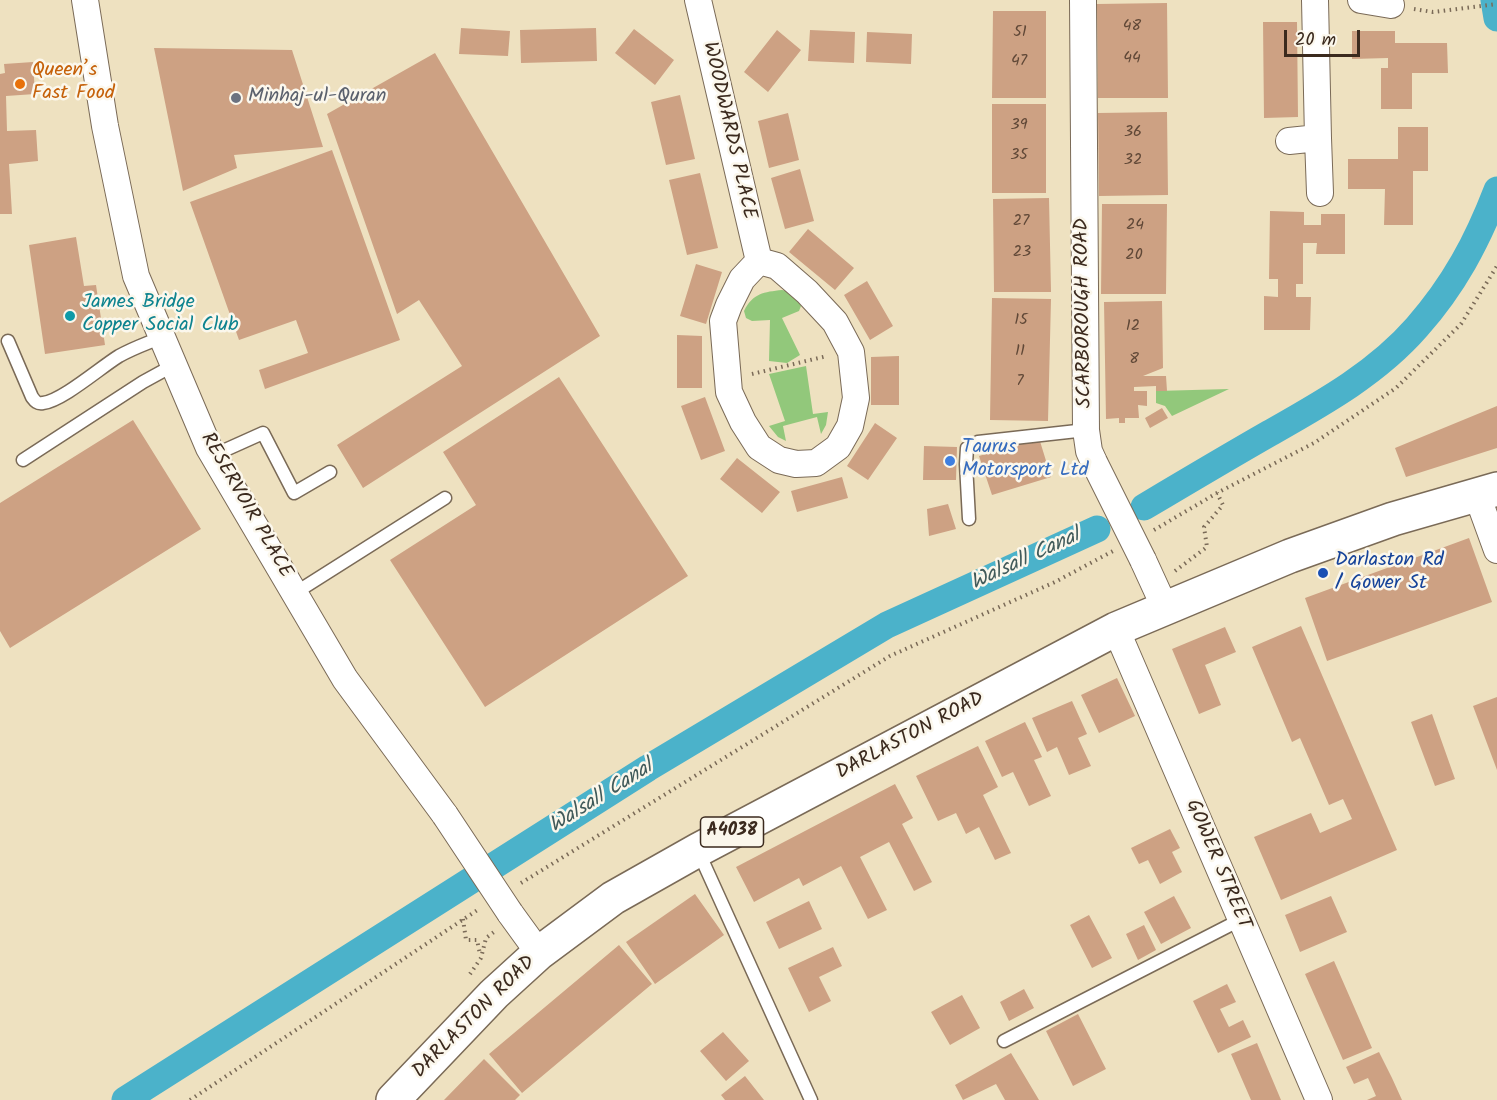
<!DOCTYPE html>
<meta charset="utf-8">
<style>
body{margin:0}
#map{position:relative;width:1497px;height:1100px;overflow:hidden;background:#eee1c0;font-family:Kalam,sans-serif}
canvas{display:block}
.scale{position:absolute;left:1284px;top:30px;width:76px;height:27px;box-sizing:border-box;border:3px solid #3b2a1e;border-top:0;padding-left:8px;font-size:18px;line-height:21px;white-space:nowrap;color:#3b2a1e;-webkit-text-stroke:4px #fbf7ec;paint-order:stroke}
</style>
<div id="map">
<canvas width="1497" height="1100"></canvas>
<div class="scale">20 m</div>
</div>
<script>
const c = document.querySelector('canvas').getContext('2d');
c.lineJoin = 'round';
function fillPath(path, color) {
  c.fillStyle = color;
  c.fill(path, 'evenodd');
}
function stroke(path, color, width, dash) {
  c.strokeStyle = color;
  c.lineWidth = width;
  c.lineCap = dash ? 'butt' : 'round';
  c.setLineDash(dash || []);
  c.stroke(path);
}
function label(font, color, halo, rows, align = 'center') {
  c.font = font + ' Kalam,sans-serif';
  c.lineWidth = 5;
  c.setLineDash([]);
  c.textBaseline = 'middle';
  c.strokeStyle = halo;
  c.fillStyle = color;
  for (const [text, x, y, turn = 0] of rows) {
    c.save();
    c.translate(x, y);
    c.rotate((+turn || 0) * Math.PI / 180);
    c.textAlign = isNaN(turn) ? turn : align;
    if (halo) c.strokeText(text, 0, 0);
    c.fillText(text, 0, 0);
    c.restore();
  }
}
const green = new Path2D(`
 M782,290C793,292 798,296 801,306L799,311L782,318L800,355L787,363L769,361L770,320L752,321L746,318L744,311C753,293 764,292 782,290Z
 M806,366L813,414L828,412L826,425L821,434L817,417L783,426L786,441L778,437L769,426L785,421L769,374Z
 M1229,389L1172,416L1165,406L1156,403V391Z`);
const canal = new Path2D(`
 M1494,0L1497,18
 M1144,507C1186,482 1228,457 1270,433C1323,403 1377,373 1417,327C1454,285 1477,242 1497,190
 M125,1100L648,768L887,625L1097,529`);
const building = new Path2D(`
 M1167,3L1168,98H1098L1097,4Z
 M993,11H1046V98H992Z
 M1263,22H1297L1298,117L1264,118Z
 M461,28L510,31L508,56L459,54Z
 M596,28L597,61L521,63L520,30Z
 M634,29L674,60L655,85L615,53Z
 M777,30L801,50L768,92L744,72Z
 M810,30L855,32L854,63L808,61Z
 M1352,31H1395V43H1447L1448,73H1412V109H1381V68H1388V58L1352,59Z
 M867,32L912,34L911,64L866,62Z
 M154,48L292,50L323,147L234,155L237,168L183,191Z
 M435,53L600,336L363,488L337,445L462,366L419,300L397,314L327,114Z
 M33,62L35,94L6,96L7,131L36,130L38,161L9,164L12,214H0V74L5,73L4,64Z
 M680,95L695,159L666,165L651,102Z
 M992,104H1046V193H992Z
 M1167,112L1168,195L1099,196L1098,113Z
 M788,113L799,160L769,168L758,121Z
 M1398,127H1428V171H1413V225H1384L1385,189H1348V159H1398Z
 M332,150L400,340L265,389L259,370L308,353L296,320L239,340L190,202Z
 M800,169L814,221L785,229L771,178Z
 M700,173L718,248L687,255L669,180Z
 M1049,198L1051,292H994L993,199Z
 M1102,204H1167L1166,294H1101Z
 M1270,211L1304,212V225H1321V214H1345V254H1316L1317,243H1303V284H1296V297H1311L1310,330H1264V296L1278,297V279H1269Z
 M808,229L854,268L835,290L789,252Z
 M76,237L84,286L96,285L105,345L45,354L29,245Z
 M696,264L722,272L706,324L680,316Z
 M867,281L893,326L870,340L844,295Z
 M992,298L1051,299L1048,421L990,420Z
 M1162,301L1163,368L1143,376H1166L1167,391H1156V386L1134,387V391H1147V406L1138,405L1139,418H1125V423H1119V418L1106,419L1104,302Z
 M677,335L702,336V388H677Z
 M899,356V405H871V357Z
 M559,377L688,576L485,707L390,560L476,505L443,452Z
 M705,397L725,451L701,460L681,406Z
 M1497,406V448L1406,477L1395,448Z
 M1162,408L1168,418L1150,428L1145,418Z
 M133,420L201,529L10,648L0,631V503Z
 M875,423L897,438L868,480L847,466Z
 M1039,438L1051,477L992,495L979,456Z
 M924,446L957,447L956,480H923Z
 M737,458L780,492L762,513L720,479Z
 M842,477L848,498L797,512L791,491Z
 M948,504L956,529L929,536L927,509Z
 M1469,538L1492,602L1327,661L1305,598Z
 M1301,626L1397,850L1281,900L1254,837L1311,813L1320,833L1352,819L1343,799L1329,805L1300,738L1292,742L1252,647Z
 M1225,627L1236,652L1205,665L1221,705L1199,714L1172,649Z
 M1117,678L1135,716L1099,733L1081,695Z
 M1497,697V770L1473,706Z
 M1072,701L1087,734L1078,738L1091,766L1069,775L1057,747L1047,752L1032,718Z
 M1432,714L1455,779L1435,786L1411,722Z
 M1025,722L1042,757L1034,760L1051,796L1029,806L1013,772L1002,777L985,741Z
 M978,746L998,787L983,795L1011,853L995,860L979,827L966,834L956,813L938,821L916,776Z
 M895,784L913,818L902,824L932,882L914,891L889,842L860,857L887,910L868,919L841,866L803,886L799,878L754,902L736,867Z
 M1170,829L1180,848L1172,852L1182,872L1160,884L1148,860L1139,864L1131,848Z
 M695,894L724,935L655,984L626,942Z
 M1174,896L1191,928L1161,944L1144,912Z
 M1331,896L1347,932L1300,952L1285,915Z
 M809,901L822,929L779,949L766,922Z
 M1089,915L1112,958L1092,968L1070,925Z
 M1144,925L1156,950L1138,960L1126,934Z
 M619,945L652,984L522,1093L489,1054Z
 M833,947L842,966L819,977L831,1001L809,1012L788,968Z
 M1334,961L1372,1048L1343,1060L1305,974Z
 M1227,984L1236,1002L1220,1009L1229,1027L1243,1020L1251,1037L1218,1053L1193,1001Z
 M1024,989L1034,1008L1009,1021L1000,1002Z
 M962,995L980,1028L950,1045L931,1012Z
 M1078,1014L1106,1069L1073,1086L1046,1031Z
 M723,1032L749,1061L726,1081L700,1051Z
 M1257,1043L1281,1100H1251L1231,1054Z
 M1379,1052L1392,1078L1402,1100H1367L1376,1096L1368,1078L1354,1084L1346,1067Z
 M1011,1053L1039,1100H1005L996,1084L963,1100L955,1085Z
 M484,1059L520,1095L515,1100H444Z
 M745,1076L764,1100H725L721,1095Z`);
const path = new Path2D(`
 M1414,9L1433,12L1497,4
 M752,374L827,356
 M1154,530L1217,493L1314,443L1396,388L1461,324L1497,266
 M1175,571L1207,547L1204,527L1223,505L1217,493
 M521,883L890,656L1055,582L1113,551
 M463,919L466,940H477L480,954
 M470,974L481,958L486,938L494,932
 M190,1100L479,909`);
const service = new Path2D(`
 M8,341L32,397C35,401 37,404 43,403C62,401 101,367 119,356C133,348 148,343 162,337
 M214,455L263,433L294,493L330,472
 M23,460L143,382L174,365
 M969,519L966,464L967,448L978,442L1086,430
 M295,593L445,498
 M699,853L811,1100
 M1004,1041L1240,920`);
const minor = new Path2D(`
 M85,0L105,126L136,276L209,448L345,679L445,815
 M698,0L759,261
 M1083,0L1086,430L1089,451L1094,462
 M1361,0L1391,5
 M1318,138L1320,193
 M1289,141L1318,138L1315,0
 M759,261L777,266L807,292L835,322L851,352L856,398L850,426L838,447L816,463L796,464L779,460L759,447L743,422L729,392L723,321L729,305L742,279Z
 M1477,495L1497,550
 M1143,560L1165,608
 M1116,629L1319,1100
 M510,913L539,953`);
const primary = new Path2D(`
 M393,1100L494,994L539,953L613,898L698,850L1116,629L1290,556L1393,519L1497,489`);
const minorBridge = new Path2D(`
 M1094,462L1143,560
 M445,815L510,913`);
const markers = [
 [20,84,6,"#e8710a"],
 [236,98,6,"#6b7280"],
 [70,316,6,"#0f9aa8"],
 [950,461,6,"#3f7fe0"],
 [1323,573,6,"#1a4fb4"]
];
const numberNames = [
 ["48",1132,27],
 ["51",1020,33],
 ["44",1132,59],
 ["47",1019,62],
 ["39",1019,126],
 ["36",1133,133],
 ["35",1019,156],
 ["32",1133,161],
 ["27",1021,222],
 ["24",1135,226],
 ["23",1022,253],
 ["20",1134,256],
 ["15",1021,321],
 ["12",1133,327],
 ["11",1020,352],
 ["8",1134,360],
 ["7",1020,382]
];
const shields = [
 [732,832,63]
];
const shieldNames = [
 ["A4038",732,832]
];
const foodNames = [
 ["Queen’s",32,72],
 ["Fast Food",32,95]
];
const worshipNames = [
 ["Minhaj-ul-Quran",248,98]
];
const streetNames = [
 ["WOODWARDS PLACE",728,131,77],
 ["SCARBOROUGH ROAD",1085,313,-91],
 ["RESERVOIR PLACE",245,506,60],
 ["DARLASTON ROAD",911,737,-28],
 ["GOWER STREET",1217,865,67],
 ["DARLASTON ROAD",475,1018,-45]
];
const cultureNames = [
 ["James Bridge",82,304],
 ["Copper Social Club",82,327]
];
const shopNames = [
 ["Taurus",962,449],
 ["Motorsport Ltd",962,472]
];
const transitNames = [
 ["Darlaston Rd",1335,562],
 ["/ Gower St",1335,585]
];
const waterNames = [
 ["Walsall Canal",1026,561,-25],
 ["Walsall Canal",602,798,-32]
];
fillPath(green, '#92c87b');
stroke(canal, '#4bb2ca', 27);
fillPath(building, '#cda183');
stroke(service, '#7a6a57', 15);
stroke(minor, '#7a6a57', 28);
stroke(primary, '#7a6a57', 36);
stroke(path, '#7a6a57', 4, [1.5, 4.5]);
stroke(service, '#fff', 12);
stroke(minor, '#fff', 26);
stroke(primary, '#fff', 33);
stroke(minorBridge, '#7a6a57', 28, []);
stroke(minorBridge, '#fff', 26);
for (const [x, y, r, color] of markers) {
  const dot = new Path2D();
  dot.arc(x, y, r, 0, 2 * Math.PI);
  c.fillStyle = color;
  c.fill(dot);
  stroke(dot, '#fbf7ec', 2);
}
label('16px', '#604837', null, numberNames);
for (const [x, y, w] of shields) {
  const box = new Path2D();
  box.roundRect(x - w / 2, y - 15, w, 30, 4.5);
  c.fillStyle = '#fbf7ec';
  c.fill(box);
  stroke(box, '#3b2a1e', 1.5);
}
label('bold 18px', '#3b2a1e', null, shieldNames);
label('20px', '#c56008', '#fbf7ec', foodNames, 'left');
label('20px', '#5b616d', '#fbf7ec', worshipNames, 'left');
label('20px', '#3b2a1e', '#fbf7ec', streetNames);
label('20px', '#0d838f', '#fbf7ec', cultureNames, 'left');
label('20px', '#366cbe', '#fbf7ec', shopNames, 'left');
label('20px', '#164399', '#fbf7ec', transitNames, 'left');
label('italic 21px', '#415a5a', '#fbf7ec', waterNames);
</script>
